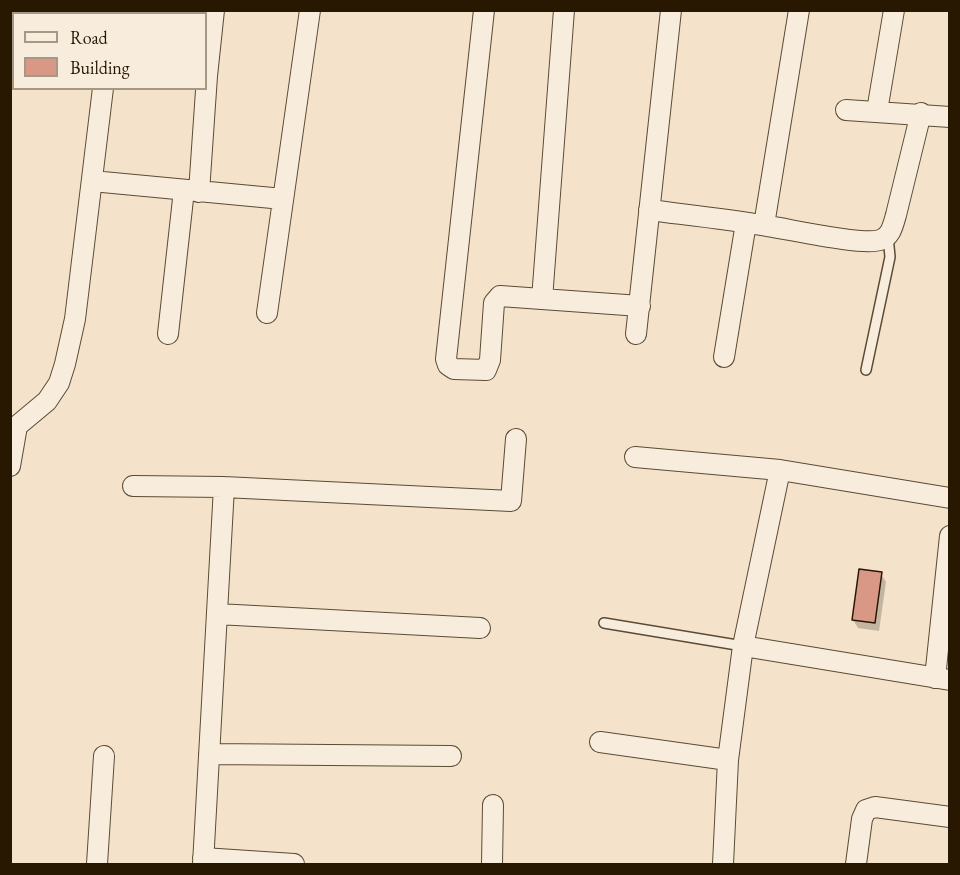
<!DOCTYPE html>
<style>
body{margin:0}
#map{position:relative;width:960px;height:875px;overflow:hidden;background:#f4e3ca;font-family:"EB Garamond",serif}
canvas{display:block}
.frame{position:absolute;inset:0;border:12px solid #281802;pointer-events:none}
.legend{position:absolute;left:12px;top:12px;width:195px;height:78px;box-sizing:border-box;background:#f8eddd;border:2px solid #a59885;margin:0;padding:8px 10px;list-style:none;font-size:18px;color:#281802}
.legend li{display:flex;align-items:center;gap:12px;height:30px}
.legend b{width:30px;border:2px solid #a59885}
</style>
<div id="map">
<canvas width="960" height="875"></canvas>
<div class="frame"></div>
<ul class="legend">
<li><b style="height:8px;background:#f8eddd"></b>Road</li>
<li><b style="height:16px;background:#d99886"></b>Building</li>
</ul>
</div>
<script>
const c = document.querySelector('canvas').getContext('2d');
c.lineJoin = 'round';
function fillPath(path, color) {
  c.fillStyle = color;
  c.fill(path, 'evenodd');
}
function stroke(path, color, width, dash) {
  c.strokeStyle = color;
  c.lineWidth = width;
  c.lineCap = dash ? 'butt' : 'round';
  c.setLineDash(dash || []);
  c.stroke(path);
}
const shadow = new Path2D(`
 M881,574L886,582L879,631L858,628L853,620Z`);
const building = new Path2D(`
 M859,569L882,572L875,623L852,620Z`);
const service = new Path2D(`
 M866,370L890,257L888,236
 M604,623L743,646`);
const minor = new Path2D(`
 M484,10L446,359L448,365L454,369L486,370L490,360L494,303L500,296L640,306
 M113,14V10
 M10,78L14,74
 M846,110L950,117
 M877,111L894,10
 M92,181L283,199
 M199,192L207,76L214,10
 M649,210C688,215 728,219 767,226C789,229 863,246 880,240C891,237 893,225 896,215L921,113
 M764,225L799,10
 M542,299L564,10
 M267,313L310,10
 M168,334L184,190
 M636,334L671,10
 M724,357L746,223
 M635,457L780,470L950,498
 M10,466L17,426L47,401L59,383L65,364L75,319L103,88
 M133,486L224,487L511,501L516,439
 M217,614L480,628
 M743,646L950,680
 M935,678L950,536
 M600,742L728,760
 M209,754L451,756
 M203,858L294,864
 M97,864L104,756
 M203,864L224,487
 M492,864L493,805
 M723,864L728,760L743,646L780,470
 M856,864L862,819L866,810L875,807L950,817`);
fillPath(shadow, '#0003');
fillPath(building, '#d99886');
stroke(building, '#281802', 1.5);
stroke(service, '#5b4b34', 12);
stroke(minor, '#5b4b34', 22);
stroke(service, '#f8eddd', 9);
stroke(minor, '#f8eddd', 20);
</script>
